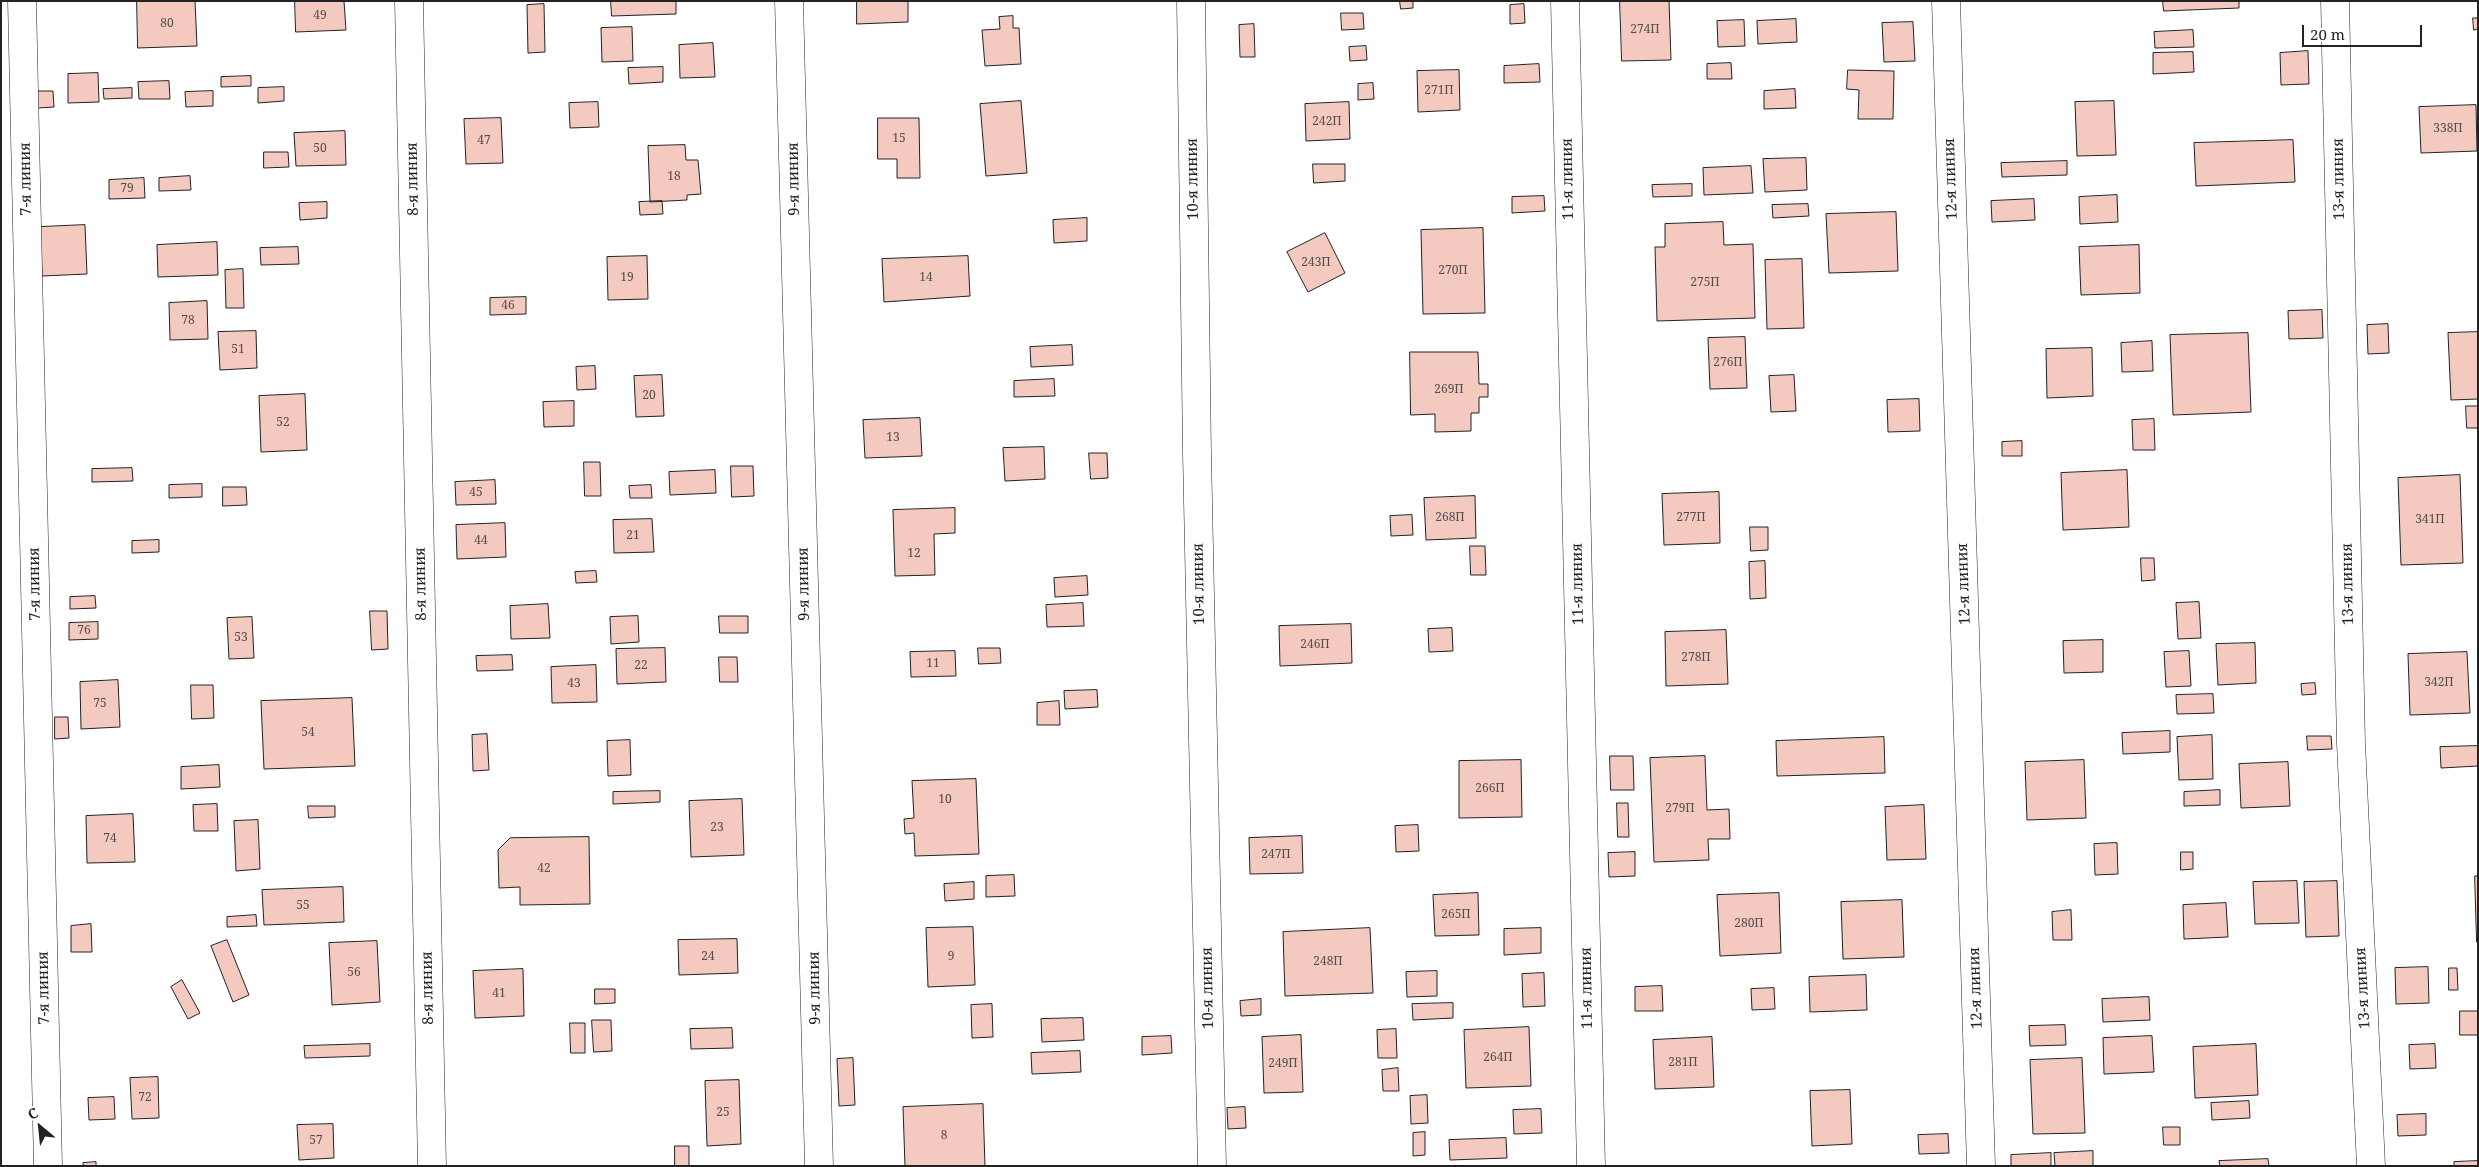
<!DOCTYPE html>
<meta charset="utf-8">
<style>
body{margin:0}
#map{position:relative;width:2479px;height:1167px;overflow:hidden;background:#fff;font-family:"Noto Serif",serif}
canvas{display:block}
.frame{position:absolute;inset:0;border:2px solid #222;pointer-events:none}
.north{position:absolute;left:15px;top:1102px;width:50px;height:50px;-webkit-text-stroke:4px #fff;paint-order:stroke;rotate:332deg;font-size:14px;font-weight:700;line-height:20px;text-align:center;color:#222}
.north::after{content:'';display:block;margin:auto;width:18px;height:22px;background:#222;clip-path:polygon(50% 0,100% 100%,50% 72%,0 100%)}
.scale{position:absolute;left:2302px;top:25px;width:120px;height:22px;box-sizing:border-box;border:2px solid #222;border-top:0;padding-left:6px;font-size:15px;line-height:18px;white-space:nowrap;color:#222;-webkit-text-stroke:4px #fff;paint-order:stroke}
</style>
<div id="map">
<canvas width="2479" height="1167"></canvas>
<div class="frame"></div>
<div class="north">С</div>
<div class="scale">20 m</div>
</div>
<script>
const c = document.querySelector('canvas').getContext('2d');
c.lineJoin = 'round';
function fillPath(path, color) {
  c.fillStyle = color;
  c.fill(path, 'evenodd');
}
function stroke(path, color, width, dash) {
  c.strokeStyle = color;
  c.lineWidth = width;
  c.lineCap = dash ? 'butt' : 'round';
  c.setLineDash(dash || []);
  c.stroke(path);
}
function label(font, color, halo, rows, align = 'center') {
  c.font = font + ' "Noto Serif",serif';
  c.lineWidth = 4;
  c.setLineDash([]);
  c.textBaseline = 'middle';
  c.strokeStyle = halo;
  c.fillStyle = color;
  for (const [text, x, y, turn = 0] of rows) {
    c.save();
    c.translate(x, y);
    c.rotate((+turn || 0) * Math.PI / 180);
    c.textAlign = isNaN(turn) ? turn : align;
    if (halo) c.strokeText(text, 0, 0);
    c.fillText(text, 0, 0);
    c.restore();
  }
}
const building = new Path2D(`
 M137,1H195L197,46L138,48Z
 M295,1H344L346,30L296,32Z
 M611,1H676V14L612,16Z
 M857,1H908V22L857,24Z
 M1400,1H1413V8L1401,9Z
 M1620,1H1669L1671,60L1622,61Z
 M2163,1H2239V8L2164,11Z
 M544,4L545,52L528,53L527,5Z
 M1524,4L1525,23L1510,24V5Z
 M1341,13H1363L1364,29L1342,30Z
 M1013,16V28H1019L1021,64L985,66L982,30L1000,29L999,17Z
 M2473,18H2478V29L2474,30Z
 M1796,19L1797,42L1758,44L1757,21Z
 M1744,20L1745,46L1718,47L1717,21Z
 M1913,22L1915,61L1884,62L1882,23Z
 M1254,24L1255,57H1240L1239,25Z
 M632,27L633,61L602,62L601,28Z
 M2193,30L2194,47L2155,48L2154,32Z
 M713,43L715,77L680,78L679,45Z
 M1366,46L1367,60L1350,61L1349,47Z
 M2308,51L2309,84L2281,85L2280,53Z
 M2193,52L2194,72L2153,74V53Z
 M1731,63L1732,79H1707V64Z
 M1539,64L1540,82L1504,83V66Z
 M663,67V82L629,84L628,68Z
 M1459,70L1460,110L1418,112L1417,71Z
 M1848,70L1894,71L1893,119H1858L1859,90L1847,89Z
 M98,73L99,102L68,103V74Z
 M251,76V86L221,87V77Z
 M169,81L170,99H139L138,82Z
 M1373,83L1374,99L1358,100V84Z
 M284,87V101L258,103V88Z
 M132,88V98L104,99L103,89Z
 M1795,89L1796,108L1764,109V91Z
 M38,91H53L54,107L38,108Z
 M213,91V106L186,107L185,92Z
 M1021,101L1027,173L986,176L980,104Z
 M2114,101L2116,155L2077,156L2075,102Z
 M598,102L599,127L570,128L569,103Z
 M1349,102L1350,139L1306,141L1305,104Z
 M2476,105L2477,151L2421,153L2419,107Z
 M501,118L503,163L466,164L464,119Z
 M878,118H919L920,178H897V159H878Z
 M345,131L346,165L296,166L294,133Z
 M2293,140L2295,182L2196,186L2194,143Z
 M685,145L686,160H698L701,194L687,195V200L650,202L648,146Z
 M264,152H288L289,167L264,168Z
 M1806,158L1807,190L1765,192L1763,159Z
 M2067,161V175L2002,177L2001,163Z
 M1313,164H1345V181L1314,183Z
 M1751,166L1753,193L1704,195L1703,168Z
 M190,176L191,190L159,191V178Z
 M144,178L145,198L109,199V180Z
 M1692,184V196L1653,197L1652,185Z
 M2117,195L2118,222L2080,224L2079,197Z
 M1544,196L1545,211L1512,213V197Z
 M2034,199L2035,220L1992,222L1991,201Z
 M662,201L663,214L640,215L639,202Z
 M327,202V218L300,220L299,203Z
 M1808,204L1809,216L1773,218L1772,205Z
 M1896,212L1898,271L1829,273L1826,214Z
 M1087,218V241L1054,243L1053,220Z
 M1723,222L1724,245L1753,244L1755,318L1657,321L1655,247H1665V224Z
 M85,225L87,274L42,276L40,227Z
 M1483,228L1485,313L1423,314L1421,230Z
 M1325,233L1345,273L1308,292L1287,252Z
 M217,242L218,275L158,277L157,245Z
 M2139,245L2140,293L2081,295L2079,247Z
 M298,247L299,264L261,265L260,248Z
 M647,256L648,299L608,300L607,257Z
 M968,256L970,296L884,302L882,259Z
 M1802,259L1804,328L1767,329L1765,260Z
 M243,269L244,308H226L225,270Z
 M526,297V314L490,315V298Z
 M207,301L208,339L170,340L169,303Z
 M2322,310L2323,338L2289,339L2288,311Z
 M2388,324L2389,353L2368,354L2367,325Z
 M256,331L257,368L220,370L218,332Z
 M2478,332V399L2451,400L2448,333Z
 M2248,333L2251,412L2173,415L2170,335Z
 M1745,337L1747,388L1710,389L1708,338Z
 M2152,341L2153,371L2122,372L2121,343Z
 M1072,345L1073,365L1031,367L1030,347Z
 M2092,348L2093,396L2047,398L2046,349Z
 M1410,352H1478L1479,384H1488V397H1479V413H1471V431L1435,432V414L1411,415Z
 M595,366L596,389L577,390L576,367Z
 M662,375L664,416L636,417L634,376Z
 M1794,375L1796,411L1771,412L1769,376Z
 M1054,379L1055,396L1014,397V381Z
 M305,394L307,450L261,452L259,396Z
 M1919,399L1920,431L1888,432L1887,400Z
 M574,401V426L544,427L543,402Z
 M2466,406H2478V428H2467Z
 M920,418L922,456L865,458L863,420Z
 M2154,419L2155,450H2133L2132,420Z
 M2022,441V456H2002V442Z
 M1044,447L1045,479L1005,481L1003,448Z
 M1089,453H1107L1108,478L1091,479Z
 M584,462H600L601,496H585Z
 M731,466H753L754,496L732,497Z
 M132,468L133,481L92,482V469Z
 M715,470L716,493L670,495L669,472Z
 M2127,470L2129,527L2063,530L2061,473Z
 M2460,475L2463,563L2401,565L2398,478Z
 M495,480L496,504L456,505L455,482Z
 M202,484V497L169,498V485Z
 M651,485L652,498H630L629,486Z
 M223,487H246L247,505L223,506Z
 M1719,492L1720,543L1664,545L1662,494Z
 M1475,496L1476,538L1426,540L1424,498Z
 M955,508V533L934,534L935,575L895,576L893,510Z
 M1412,515L1413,535L1391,536L1390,516Z
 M652,519L654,552L614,553L613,520Z
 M505,523L506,557L457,559L456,525Z
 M1750,527H1768V550L1751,551Z
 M159,540V552L132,553V541Z
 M1470,546H1485L1486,575H1471Z
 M2141,558H2154L2155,580L2142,581Z
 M1765,561L1766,598L1750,599L1749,562Z
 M596,571L597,582L576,583L575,572Z
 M1087,576L1088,595L1055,597L1054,578Z
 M95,596L96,608L70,609V597Z
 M2199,602L2201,638L2178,639L2176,603Z
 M1083,603L1084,626L1047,627L1046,605Z
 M548,604L550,638L511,639L510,606Z
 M370,611H387L388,649L372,650Z
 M638,616L639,642L611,644L610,617Z
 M719,616H748V633H720Z
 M252,617L254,658L229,659L227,618Z
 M98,622V639L69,640V623Z
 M1351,624L1352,663L1280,666L1279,626Z
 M1452,628L1453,651L1429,652L1428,629Z
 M1726,630L1728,684L1666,686L1665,632Z
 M2103,640V672L2064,673L2063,641Z
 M2255,643L2256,683L2218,685L2216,644Z
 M665,648L666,682L617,684L616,649Z
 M978,648H1000L1001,663L979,664Z
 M955,651L956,676L911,677L910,652Z
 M2189,651L2191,686L2166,687L2164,652Z
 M2467,652L2470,713L2410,715L2408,654Z
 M512,655L513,670L477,671L476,656Z
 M719,657H737L738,682H720Z
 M596,665L597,702L552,703L551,667Z
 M118,680L120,727L81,729L80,682Z
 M2315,683L2316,694L2302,695L2301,684Z
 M191,685H213L214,718L192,719Z
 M1097,690L1098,707L1065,709L1064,691Z
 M2213,694L2214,713L2177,714L2176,695Z
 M352,698L355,766L264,769L261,701Z
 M1059,701L1060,725H1037V703Z
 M55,717H68L69,738L55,739Z
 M2170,731V752L2123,754L2122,733Z
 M487,734L489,770L473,771L472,735Z
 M2212,735L2213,779L2179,780L2177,737Z
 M2307,736H2331L2332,749L2308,750Z
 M1884,737L1885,773L1777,776L1776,741Z
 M630,740L631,775L608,776L607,741Z
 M2478,746V766L2441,768L2440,747Z
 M1610,756H1633L1634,790H1611Z
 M1705,756L1707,810L1729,809L1730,839H1708L1709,860L1654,862L1650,758Z
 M1521,760L1522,817L1459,818V761Z
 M2084,760L2086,818L2027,820L2025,762Z
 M2288,762L2290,806L2241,808L2239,764Z
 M219,765L220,787L181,789V767Z
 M976,779L979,854L915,856L914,833L905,834L904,819L914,818L912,781Z
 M2220,790V805L2184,806V792Z
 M660,791V802L613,804V792Z
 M742,799L744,855L691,857L689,801Z
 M1617,803H1628L1629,837H1618Z
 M217,804L218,831H194L193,805Z
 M1924,805L1926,859L1887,860L1885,807Z
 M308,806H335V817L309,818Z
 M133,814L135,862L87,863L86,816Z
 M258,820L260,869L236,871L234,821Z
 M1418,825L1419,851L1396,852L1395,826Z
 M1302,836L1303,873L1250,874L1249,838Z
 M589,837L590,904L520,905V887L499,888L498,850L510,838Z
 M2117,843L2118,874L2095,875L2094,844Z
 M1635,852V876L1609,877L1608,853Z
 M2181,852H2193V869L2181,870Z
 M1014,875L1015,896L986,897V876Z
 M2475,876H2478V942H2477Z
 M2297,881L2299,923L2255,924L2253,882Z
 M2337,881L2339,936L2306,937L2304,882Z
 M974,882V899L945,901L944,884Z
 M343,887L344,922L264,925L262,890Z
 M1478,893L1479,935L1435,936L1433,895Z
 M1779,893L1781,953L1720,956L1717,895Z
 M1902,900L1904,957L1843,959L1841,902Z
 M2226,903L2228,937L2184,939L2183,905Z
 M2071,910L2072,940H2053L2052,912Z
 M256,915L257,926L227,927V917Z
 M91,924L92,952H71V926Z
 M973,927L975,985L928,987L926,928Z
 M1370,928L1373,993L1285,996L1283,932Z
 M1541,928V953L1504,955V929Z
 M737,939L738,973L679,975L678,940Z
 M227,940L249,995L233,1002L211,946Z
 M377,941L380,1002L332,1005L329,943Z
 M2428,967L2429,1003L2396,1004L2395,968Z
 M2449,968H2457L2458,990H2449Z
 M523,969L524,1016L475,1018L473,971Z
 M1437,971V996L1407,997L1406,972Z
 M1544,973L1545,1006L1523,1007L1522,974Z
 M1866,975L1867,1010L1810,1012L1809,977Z
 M182,980L200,1013L188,1019L171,987Z
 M1662,986L1663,1011H1635V987Z
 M1774,988L1775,1009L1752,1010L1751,989Z
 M595,989H615V1003L595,1004Z
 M2149,997L2150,1020L2103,1022L2102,999Z
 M1261,999V1015L1241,1016L1240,1001Z
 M1453,1003V1018L1413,1020L1412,1004Z
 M992,1004L993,1037L972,1038L971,1005Z
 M2460,1011H2478V1035H2460Z
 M1083,1018L1084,1040L1042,1042L1041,1019Z
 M592,1020H611L612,1051L594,1052Z
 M570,1023H585V1053H571Z
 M2065,1025L2066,1045L2030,1046L2029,1026Z
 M1529,1027L1531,1086L1466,1088L1464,1030Z
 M732,1028L733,1048L691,1049L690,1029Z
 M1396,1029L1397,1058H1378L1377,1030Z
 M1301,1035L1303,1092L1264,1093L1262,1037Z
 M1171,1036L1172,1053L1142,1055V1037Z
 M2152,1036L2154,1072L2104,1074L2103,1038Z
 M1712,1037L1714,1087L1655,1089L1653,1040Z
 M370,1044V1056L305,1058L304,1046Z
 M2256,1044L2258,1095L2195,1098L2193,1047Z
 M2435,1044L2436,1068L2410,1069L2409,1045Z
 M1080,1051L1081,1072L1032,1074L1031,1053Z
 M853,1058L855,1105L839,1106L837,1059Z
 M2082,1058L2085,1133L2033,1134L2030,1060Z
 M1398,1068L1399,1091H1383L1382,1070Z
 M158,1077L159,1118L132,1119L130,1078Z
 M739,1080L741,1144L707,1146L705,1081Z
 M1850,1090L1852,1144L1812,1146L1810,1091Z
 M1427,1095L1428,1123L1411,1124L1410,1096Z
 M114,1097L115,1119L89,1120L88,1098Z
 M2249,1101L2250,1118L2212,1120L2211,1103Z
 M983,1104L985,1166H905L903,1107Z
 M1245,1107L1246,1128L1228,1129L1227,1108Z
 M1541,1109L1542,1133L1514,1134L1513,1110Z
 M2426,1114V1135L2398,1136L2397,1115Z
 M333,1124L334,1158L299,1160L297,1125Z
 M2163,1127H2180V1145H2164Z
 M1425,1132V1155L1413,1156V1133Z
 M1948,1134L1949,1153L1919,1154L1918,1135Z
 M1506,1138L1507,1158L1450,1160L1449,1140Z
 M675,1146H689V1166H675Z
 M2093,1151V1166H2055L2054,1153Z
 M2051,1153V1166H2011V1155Z
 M2268,1159L2269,1166H2220L2219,1161Z
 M2478,1161V1166H2454V1162Z
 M96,1162V1166H83V1163Z`);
const minor = new Path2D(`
 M22,1L48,1166
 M409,1L432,1166
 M789,1L819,1166
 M1191,1L1197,453L1212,1166
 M1565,1L1591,1166
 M1946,1L1981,1166
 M2335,1L2351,743L2371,1166`);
const numberNames = [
 ["49",320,16],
 ["80",167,24],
 ["274П",1645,30],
 ["271П",1439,91],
 ["242П",1327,122],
 ["338П",2448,129],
 ["15",899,139],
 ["47",484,141],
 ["50",320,149],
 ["18",674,177],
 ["79",127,189],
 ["243П",1316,263],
 ["270П",1453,271],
 ["19",627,278],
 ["14",926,278],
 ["275П",1705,283],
 ["46",508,306],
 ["78",188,321],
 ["51",238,350],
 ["276П",1728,363],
 ["269П",1449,390],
 ["20",649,396],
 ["52",283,423],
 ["13",893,438],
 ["45",476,493],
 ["268П",1450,518],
 ["277П",1691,518],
 ["341П",2430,520],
 ["21",633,536],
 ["44",481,541],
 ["12",914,554],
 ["76",84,631],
 ["53",241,638],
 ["246П",1315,645],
 ["278П",1696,658],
 ["11",933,664],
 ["22",641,666],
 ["342П",2439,683],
 ["43",574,684],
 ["75",100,704],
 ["54",308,733],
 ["266П",1490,789],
 ["10",945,800],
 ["279П",1680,809],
 ["23",717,828],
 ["74",110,839],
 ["247П",1276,855],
 ["42",544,869],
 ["55",303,906],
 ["265П",1456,915],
 ["280П",1749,924],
 ["24",708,957],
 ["9",951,957],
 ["248П",1328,962],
 ["56",354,973],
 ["41",499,994],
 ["264П",1498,1058],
 ["281П",1683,1063],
 ["249П",1283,1064],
 ["72",145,1098],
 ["25",723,1113],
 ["8",944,1136],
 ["57",316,1141]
];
const streetNames = [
 ["7-я линия",26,179,-91],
 ["8-я линия",413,179,-91],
 ["9-я линия",794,179,-91],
 ["10-я линия",1193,179,-91],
 ["11-я линия",1568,179,-91],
 ["12-я линия",1951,179,-92],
 ["13-я линия",2339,179,-91],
 ["7-я линия",35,584,-91],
 ["8-я линия",421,584,-91],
 ["9-я линия",804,584,-91],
 ["10-я линия",1199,584,-91],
 ["11-я линия",1578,584,-91],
 ["12-я линия",1964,584,-92],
 ["13-я линия",2348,584,-91],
 ["7-я линия",44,988,-91],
 ["8-я линия",428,988,-91],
 ["9-я линия",815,988,-91],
 ["10-я линия",1208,988,-91],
 ["11-я линия",1587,988,-91],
 ["12-я линия",1976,988,-92],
 ["13-я линия",2363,988,-93]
];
fillPath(building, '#f3c9c0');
stroke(building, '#222', 1);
stroke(minor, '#222', 29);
stroke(minor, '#fff', 28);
label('12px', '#564c4a', null, numberNames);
label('15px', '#222', '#fff', streetNames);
</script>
